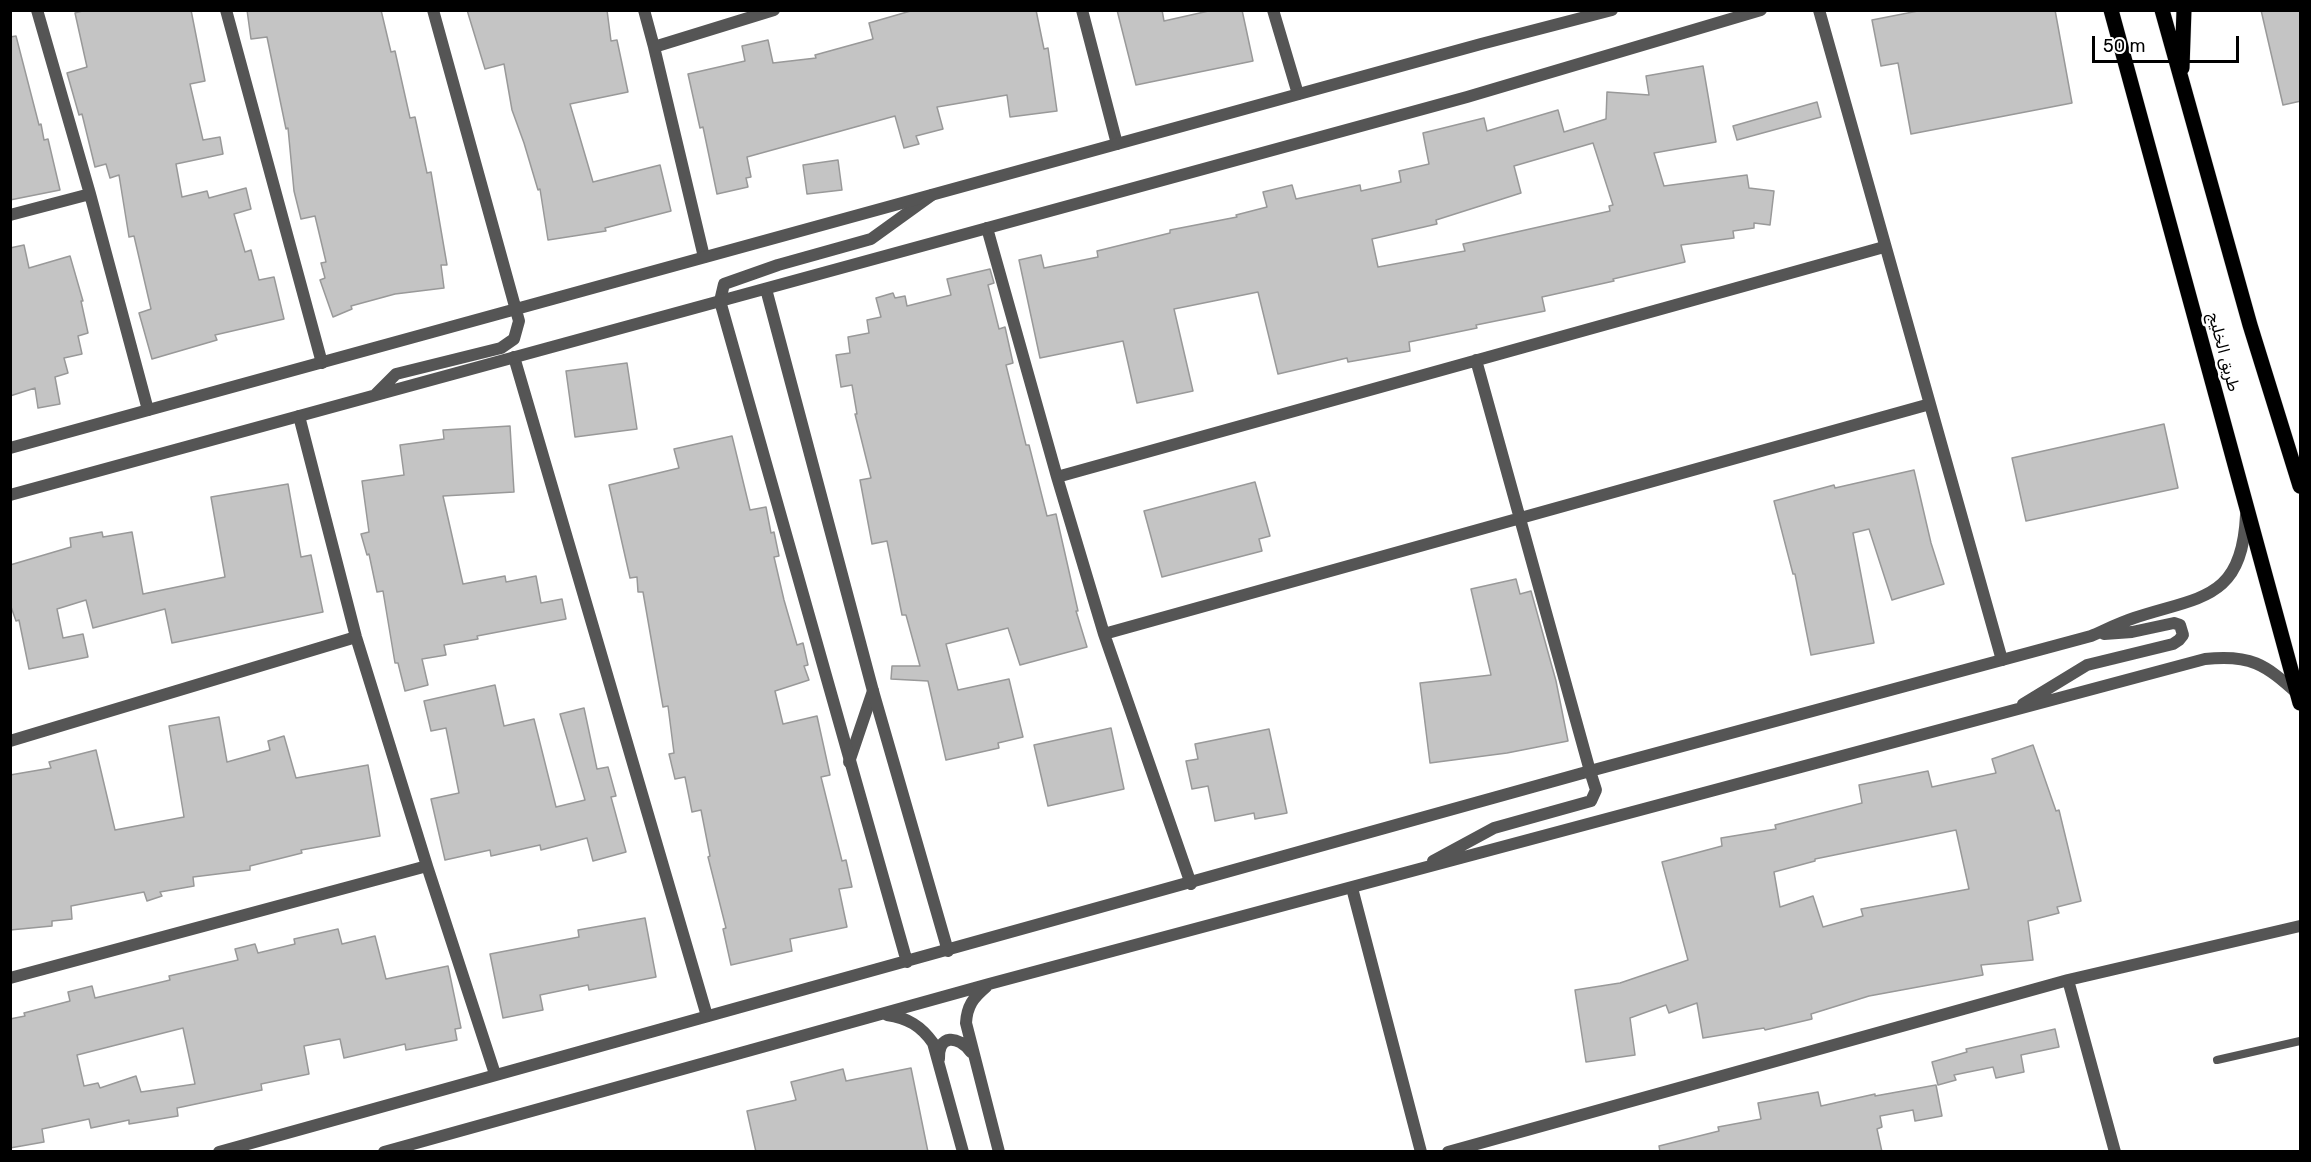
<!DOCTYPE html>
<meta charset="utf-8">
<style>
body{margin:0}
#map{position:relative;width:2311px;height:1162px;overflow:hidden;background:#fff;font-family:Rubik,sans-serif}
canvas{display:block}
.frame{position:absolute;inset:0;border:12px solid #000;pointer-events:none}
.scale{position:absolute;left:2092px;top:36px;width:147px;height:27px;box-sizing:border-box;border:3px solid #000;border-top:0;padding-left:8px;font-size:18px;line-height:21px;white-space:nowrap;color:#000;-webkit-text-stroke:4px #fff;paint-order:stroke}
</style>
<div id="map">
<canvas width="2311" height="1162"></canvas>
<div class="frame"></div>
<div class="scale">50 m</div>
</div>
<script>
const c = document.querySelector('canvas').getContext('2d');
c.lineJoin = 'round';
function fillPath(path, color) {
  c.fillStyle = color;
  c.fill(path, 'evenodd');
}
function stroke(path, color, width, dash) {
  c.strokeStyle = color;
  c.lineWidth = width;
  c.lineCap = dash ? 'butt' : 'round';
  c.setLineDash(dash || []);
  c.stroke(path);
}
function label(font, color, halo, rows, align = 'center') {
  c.font = font + ' Rubik,Vazirmatn,sans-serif';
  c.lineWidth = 5;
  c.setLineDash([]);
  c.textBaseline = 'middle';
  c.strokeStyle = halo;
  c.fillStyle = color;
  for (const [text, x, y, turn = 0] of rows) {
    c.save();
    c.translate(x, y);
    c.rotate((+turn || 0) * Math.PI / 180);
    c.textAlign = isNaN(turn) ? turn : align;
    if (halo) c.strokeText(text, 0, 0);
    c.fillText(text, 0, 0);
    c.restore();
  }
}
const building = new Path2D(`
 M86,10H191L205,81L190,84L203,140L220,137L223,154L176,164L182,197L207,191L209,198L246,188L251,209L234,214L245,252L251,250L259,280L274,277L284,319L215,335L217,340L152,359L139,313L151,309L134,236L129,237L119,175L110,178L106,164L95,167L82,114L79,115L67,73L87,67L75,13Z
 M247,10H381L391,52L395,51L410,118L415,117L427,173L431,172L447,265H441L444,288L395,294L351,306L352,309L333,317L320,280L325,278L321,263L326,262L315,216L301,219L294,191L288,128L286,129L267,37L251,39Z
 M467,10H607L611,41L617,40L628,92L570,104L593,182L660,165L671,211L605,228L606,231L548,240L540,189L538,190L524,143L512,110L504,64L485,69Z
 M914,10H1036L1044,49L1048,48L1057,111L1010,117L1007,95L937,107L943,129L916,136L919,144L904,148L895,116L747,157L751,177L746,178L748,187L717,194L703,127L700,128L688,74L745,61L742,46L768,40L773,63L816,58L815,55L873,39L869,23Z
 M1117,10H1162L1164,21L1213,10H1242L1253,61L1136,85Z
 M1923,10H2055L2072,103L1911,134L1898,63L1881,66L1872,20Z
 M2261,10H2301V101L2283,105Z
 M16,36L39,125L41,124L44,140L48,139L60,190L10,200V37Z
 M1703,66L1716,142L1654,153L1664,186L1747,175L1749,188L1774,191L1770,225L1754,223V228L1733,231L1734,238L1681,245L1685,262L1613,279L1614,281L1542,297L1545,311L1476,325L1477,328L1409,342L1410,351L1348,362L1347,358L1278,374L1258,292L1174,309L1193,391L1137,403L1123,341L1040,358L1019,260L1041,255L1044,268L1098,257L1097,251L1170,233V230L1237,217L1236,215L1267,207L1263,192L1292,185L1296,199L1360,185L1361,191L1401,182L1399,171L1429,164L1423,133L1484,118L1487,131L1558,110L1564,132L1606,119L1607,92L1649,95L1646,76ZM1593,143L1613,205L1609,206L1610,211L1463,244L1465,251L1378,267L1372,239L1437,224L1436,220L1521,193L1514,166Z
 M1817,102L1821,117L1737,140L1733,126Z
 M838,160L842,190L807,194L803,165Z
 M24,245L29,268L70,256L83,301H81L88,333L78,336L82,354L64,358L68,373L55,377L60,404L38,408L35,388L10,396V248Z
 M990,269L994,283L988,285L999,329L1005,327L1013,363L1006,365L1026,445H1029L1047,516L1056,514L1078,611H1076L1087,647L1020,665L1008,628L946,644L958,690L1009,679L1023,737L998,743L999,748L946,760L928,681L891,679L892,666H920L906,615H902L887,541L872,544L860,480L871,478L855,414H857L852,385L841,387L836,355L850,353L848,337L869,333L867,320L881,317L876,298L893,293L895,298L905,296L907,306L951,295L947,279Z
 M627,363L637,429L575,437L566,371Z
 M2164,424L2178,488L2026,521L2012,458Z
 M510,426L514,492L443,496L463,584L505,576L506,582L536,576L541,603L562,599L566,619L477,636L478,639L444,645L446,655L422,659L428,685L405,691L398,663H395L383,591L377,592L369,554L367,555L361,534L369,532L362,481L404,475L400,445L444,439L443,430Z
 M732,436L750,510L766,507L771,533L774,532L779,556L774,557L784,600L797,645L803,643L808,665L804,666L809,680L775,691L783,724L817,716L830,775L821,777L842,861L846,860L852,887L839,889L847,927L790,939L792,951L731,965L723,929L726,928L708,857L710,856L701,810L692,812L685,777L675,779L669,754L674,753L668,706L663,707L643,592H638L637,577L630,578L609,485L679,468L674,449Z
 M1914,470L1931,543L1944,584L1892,600L1869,529L1853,533L1874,643L1811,655L1795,574H1793L1774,501L1834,485L1835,488Z
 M1255,482L1270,536L1259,539L1262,551L1162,577L1144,511Z
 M288,484L301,557L311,555L323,612L172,643L165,609L93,628L86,600L57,609L63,638L83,634L88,657L29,669L19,620L16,621L10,604V565L71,547L70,538L102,532L103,537L132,532L143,594L225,577L211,497Z
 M1516,579L1520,594L1531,591L1556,681L1568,741L1507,753L1430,763L1420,683L1491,675L1471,589Z
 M495,685L504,726L534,719L556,807L585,800L560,714L584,708L597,769L608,767L616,796L611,797L626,852L593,861L587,838L541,850L540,845L491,856L490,850L445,860L431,799L459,793L446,728L431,731L424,701Z
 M219,717L227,762L270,750L268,741L284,736L296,778L368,765L380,836L301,850L302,853L250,866V870L193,877L194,886L160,892L162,896L147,901L144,892L71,906L72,919L52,921V926L10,930V775L51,768L49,762L96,750L115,830L184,817L169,726Z
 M1111,728L1124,789L1048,806L1034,745Z
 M1269,729L1287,813L1255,819L1254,813L1215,821L1208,786L1192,789L1186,761L1198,759L1195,744Z
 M2033,745L2056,811L2059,810L2081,901L2057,907L2059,913L2028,921L2033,960L1981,965L1983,975L1869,996L1811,1014L1812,1019L1765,1030L1764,1028L1703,1038L1697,1003L1669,1013L1666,1005L1630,1018L1635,1055L1586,1062L1575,990L1620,983L1688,960L1662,862L1722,846L1721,838L1776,829L1775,825L1862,803L1859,785L1928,771L1932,787L1996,773L1992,759ZM1956,830L1969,889L1861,909L1863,916L1823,927L1813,896L1780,907L1774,872L1815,861V859Z
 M645,918L656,977L589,990L588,985L540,995L543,1010L503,1018L490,954L579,937L578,930Z
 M338,929L342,944L375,936L386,979L448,966L461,1028L455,1029L457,1040L406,1050L405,1044L344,1058L340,1039L304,1046L309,1074L261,1084L262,1090L177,1108L178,1116L129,1124V1120L91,1128L89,1119L42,1129L44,1142L10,1148V1019L25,1016L24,1013L70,1001L68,992L92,986L95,998L170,980L169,976L238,960L235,949L255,944L258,953L295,944L294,939ZM183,1028L195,1084L141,1092L136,1076L100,1088L98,1083L84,1086L77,1055Z
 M2055,1029L2059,1047L2021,1055L2024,1072L1996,1078L1993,1067L1954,1075L1956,1080L1938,1085L1932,1062L1967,1052L1966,1049Z
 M911,1068L928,1152H756L747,1111L796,1100L791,1082L843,1069L846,1081Z
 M1936,1085L1942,1116L1915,1121L1913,1110L1880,1116L1882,1127L1877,1129L1882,1152H1660L1659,1146L1719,1131L1718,1127L1761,1119L1758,1103L1818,1092L1821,1106L1875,1094V1096Z`);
const service = new Path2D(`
 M2217,1060L2300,1041`);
const minor = new Path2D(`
 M37,10L90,194L148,410
 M226,10L322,363
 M644,10L654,47L774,10
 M1082,10L1117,144
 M1273,10L1298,94
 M1819,10L2002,660
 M654,47L704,257
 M10,215L90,194
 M987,228L1057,477L1104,634L1191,884
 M720,301L724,284L778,265L871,239L932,195
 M514,357L707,1016
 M1476,360L1590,771
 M1057,477L1884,247
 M1104,634L1930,404
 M10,741L356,637
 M849,762L873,691
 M427,866L495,1074
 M1352,888L1421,1152
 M10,978L427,866L356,637L299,416
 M2068,980L2115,1152
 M1448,1152L2068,980L2300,926`);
const tertiary = new Path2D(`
 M766,289L873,691L948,951
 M720,301L907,962
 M376,394L396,374L501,348L514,339L519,321L433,10
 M10,448L1481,44L1612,10
 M10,495L1467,97L1761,10
 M2023,704L2087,665L2173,644L2179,640L2183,635L2180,625L2174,623L2132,632L2104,634
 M1433,861L1494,828L1591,801L1596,790L1590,771
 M986,987C973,998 967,1006 966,1023L999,1152
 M887,1015C908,1018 921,1026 933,1043L963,1152
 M939,1059C938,1034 958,1035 971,1052
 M219,1152L1590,771L2091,636C2105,630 2119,623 2134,618C2200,596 2242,601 2246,515
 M384,1152L989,984L2205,659C2250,654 2265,664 2298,694`);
const primary = new Path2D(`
 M2111,10L2300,703
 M2162,10L2250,325L2300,486
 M2182,68L2184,10`);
const streetNames = [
 ["طريق الخليج",2223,352,75]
];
fillPath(building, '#c4c4c4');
stroke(building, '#999', 1.5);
stroke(primary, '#dbdbdb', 16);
stroke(service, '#555', 8);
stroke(minor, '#555', 12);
stroke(tertiary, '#555', 12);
stroke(primary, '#000', 15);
label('16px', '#000', '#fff', streetNames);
</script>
